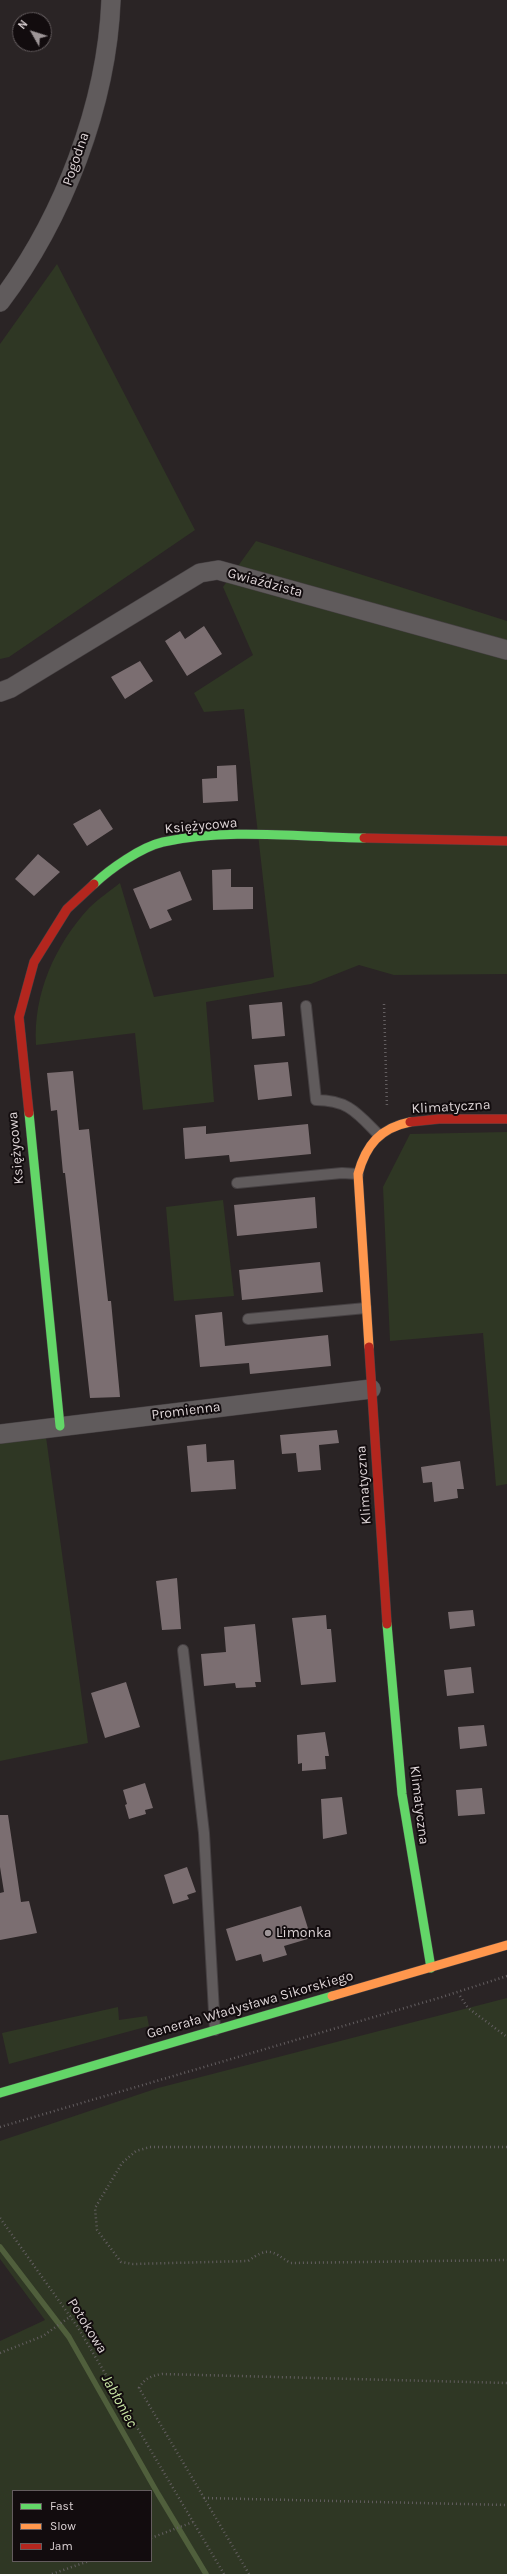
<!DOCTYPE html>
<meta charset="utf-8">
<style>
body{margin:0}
#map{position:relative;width:507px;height:2574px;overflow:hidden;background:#2a2425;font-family:Karla,sans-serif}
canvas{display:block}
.legend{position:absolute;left:12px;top:2490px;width:140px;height:72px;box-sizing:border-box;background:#120c0e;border:1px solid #635c5e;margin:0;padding:5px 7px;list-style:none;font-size:12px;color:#ddd4d6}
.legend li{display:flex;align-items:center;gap:8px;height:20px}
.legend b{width:20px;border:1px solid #635c5e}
.north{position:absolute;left:12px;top:12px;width:40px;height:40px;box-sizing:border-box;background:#120c0e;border:1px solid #635c5e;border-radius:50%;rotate:309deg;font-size:11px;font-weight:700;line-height:16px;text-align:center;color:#ddd4d6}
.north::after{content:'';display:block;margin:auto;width:14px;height:18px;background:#9e9698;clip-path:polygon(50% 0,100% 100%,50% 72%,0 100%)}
</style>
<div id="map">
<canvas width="507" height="2574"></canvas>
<ul class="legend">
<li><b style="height:5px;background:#63d668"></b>Fast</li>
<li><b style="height:5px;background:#ff974d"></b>Slow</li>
<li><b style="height:5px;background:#b3261e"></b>Jam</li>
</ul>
<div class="north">N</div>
</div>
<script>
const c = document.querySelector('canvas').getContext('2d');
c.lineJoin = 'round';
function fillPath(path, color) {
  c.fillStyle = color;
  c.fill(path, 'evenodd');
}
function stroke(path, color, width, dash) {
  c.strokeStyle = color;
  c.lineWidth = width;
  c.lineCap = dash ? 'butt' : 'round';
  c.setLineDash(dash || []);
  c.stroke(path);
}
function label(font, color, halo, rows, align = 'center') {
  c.font = font + ' Karla,sans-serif';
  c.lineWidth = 4;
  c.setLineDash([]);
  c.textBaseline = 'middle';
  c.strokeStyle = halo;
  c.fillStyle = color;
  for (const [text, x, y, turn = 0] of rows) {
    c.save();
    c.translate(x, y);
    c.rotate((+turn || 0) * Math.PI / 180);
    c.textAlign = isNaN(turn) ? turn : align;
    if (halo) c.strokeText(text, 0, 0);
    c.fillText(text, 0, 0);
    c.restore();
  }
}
const green = new Path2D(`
 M57,264L195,530L9,657L0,659V344Z
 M256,541L507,621V974L394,975L359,965L311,984L206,1002L214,1102L143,1110L135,1033L36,1045C33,994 55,945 89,908C98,899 110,891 120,883L154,997L274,977L244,709L204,712L194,693L253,655L223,587Z
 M507,1132V1484L496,1486L483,1333L390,1341L383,1187L410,1134Z
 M223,1200L234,1296L174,1301L166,1207Z
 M46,1437L88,1743L0,1761V1443Z
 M507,1998V2574H0V2341L45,2320L0,2259V2141L158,2088ZM13,2491H151V2561H13Z
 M118,2007L119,2020L147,2016L149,2026L9,2064L2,2033Z`);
const stream = new Path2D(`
 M0,2247L69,2337L158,2494L206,2574`);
const building = new Path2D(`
 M204,626L222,654L187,676L165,641L180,631L185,639Z
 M140,661L153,681L125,699L111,677Z
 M236,765L238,801L203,803L202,779L217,778V766Z
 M100,809L113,829L87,846L73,824Z
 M38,854L60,872L34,896L15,879Z
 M231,869V887H253V909L213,910L212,870Z
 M180,871L192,900L167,910L172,920L150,929L133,889Z
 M282,1002L285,1036L252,1039L249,1005Z
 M288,1062L292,1096L258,1100L254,1065Z
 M73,1071L79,1130L89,1129L108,1301H111L120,1397L90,1398L65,1173H63L57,1110L51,1111L47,1073Z
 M308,1124L311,1154L230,1162L229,1155L185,1159L183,1128L206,1126V1134Z
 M315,1197L317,1228L237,1236L234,1205Z
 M320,1262L323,1292L242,1300L239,1270Z
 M222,1312L225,1346L328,1335L331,1366L250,1374L249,1363L200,1367L195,1315Z
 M337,1430L339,1443L319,1445L321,1470L298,1472L296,1453L282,1454L280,1435Z
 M206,1444L207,1462L234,1460L236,1489L191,1492L187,1446Z
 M460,1461L464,1489H457L458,1498L434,1502L432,1482L423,1483L421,1467Z
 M177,1578L181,1629L162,1630L156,1581Z
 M473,1610L475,1626L450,1629L448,1612Z
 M326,1615L327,1629H331L336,1682L301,1685L292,1618Z
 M255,1624L261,1682H255L256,1687L236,1688L235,1683L204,1686L201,1654L226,1652L224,1627Z
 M471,1667L474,1693L447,1696L444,1670Z
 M126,1682L140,1727L105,1738L91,1693Z
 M484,1725L487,1746L460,1749L458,1727Z
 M325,1732L329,1756H325L326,1769L302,1771V1763L298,1764L297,1735Z
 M145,1783L153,1808L145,1810L146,1814L129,1819L125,1805L127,1804L123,1790Z
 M482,1788L485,1814L458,1816L456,1790Z
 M342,1797L347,1834L323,1839L321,1799Z
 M0,1815H8L21,1902L29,1901L37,1933L0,1940V1893L4,1892L0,1867Z
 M187,1867L196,1892L187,1895L189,1899L173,1904L164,1875Z
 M301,1906L311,1938L284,1946L287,1955L263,1962L261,1954L236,1961L226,1929Z`);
const path = new Path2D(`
 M384,1004L387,1108
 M460,1996L468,2008L507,2037
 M0,2127L442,1997L507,1976
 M507,2147H150L136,2151L122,2163L95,2208L97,2230L121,2262L133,2264L248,2261C268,2247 271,2250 290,2263L507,2260
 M0,2218L77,2326L224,2574
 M0,2353L43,2336L71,2316
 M204,2498L507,2505
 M151,2538L193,2522
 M52,2574L89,2561
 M249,2574L139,2388C145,2378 151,2376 162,2374L507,2383`);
const lane = new Path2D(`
 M306,1006L316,1100C348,1100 357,1113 378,1134
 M237,1183L342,1173L358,1174
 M248,1319L366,1308
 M183,1650L204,1833L215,2030`);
const street = new Path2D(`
 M0,302C63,219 107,104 111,0
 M0,692L11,688L200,573L218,570L507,650
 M0,1434L371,1389`);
const fast = new Path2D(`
 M94,884C110,869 141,847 163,842C228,828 298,837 364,838
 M29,1113L60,1426
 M387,1624L402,1794L431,1968
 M0,2093L332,1996`);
const slow = new Path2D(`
 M369,1347L358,1174C366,1145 380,1128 410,1122
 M332,1996L507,1945`);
const jam = new Path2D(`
 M364,838L507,841
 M29,1113L19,1017L34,962L67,909L94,884
 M410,1122L439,1119H507
 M369,1347L387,1624`);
const markers = [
 [268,1933,4,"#9e9698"]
];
const streetNames = [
 ["Pogodna",76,159,-71],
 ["Gwiaździsta",265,583,15],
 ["Księżycowa",201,826,-5],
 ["Klimatyczna",451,1107,-3],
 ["Księżycowa",16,1148,-95],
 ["Promienna",186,1411,-7],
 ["Klimatyczna",364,1485,-94],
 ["Klimatyczna",419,1805,83],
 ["Generała Władysława Sikorskiego",250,2005,-16],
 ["Potokowa",87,2326,58]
];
const poiNames = [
 ["Limonka",276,1933]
];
const waterNames = [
 ["Jabłoniec",119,2401,61]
];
fillPath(green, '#2f3724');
stroke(stream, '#505f3c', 5.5);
fillPath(building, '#7b6e71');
stroke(lane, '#464143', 12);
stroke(street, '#464143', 20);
stroke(fast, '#464143', 10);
stroke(slow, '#464143', 10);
stroke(jam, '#464143', 10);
stroke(path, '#635e60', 2.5, [1, 3]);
stroke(lane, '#605b5c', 10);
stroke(street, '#605b5c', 19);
stroke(fast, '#63d668', 9);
stroke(slow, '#ff974d', 9);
stroke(jam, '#b3261e', 9);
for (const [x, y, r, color] of markers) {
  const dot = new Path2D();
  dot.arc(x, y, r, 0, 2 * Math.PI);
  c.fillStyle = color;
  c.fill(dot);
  stroke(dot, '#120c0e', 1.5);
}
label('14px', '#ddd4d6', '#120c0e', streetNames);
label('14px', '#ddd4d6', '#120c0e', poiNames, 'left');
label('italic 15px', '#cae7a5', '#120c0e', waterNames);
</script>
